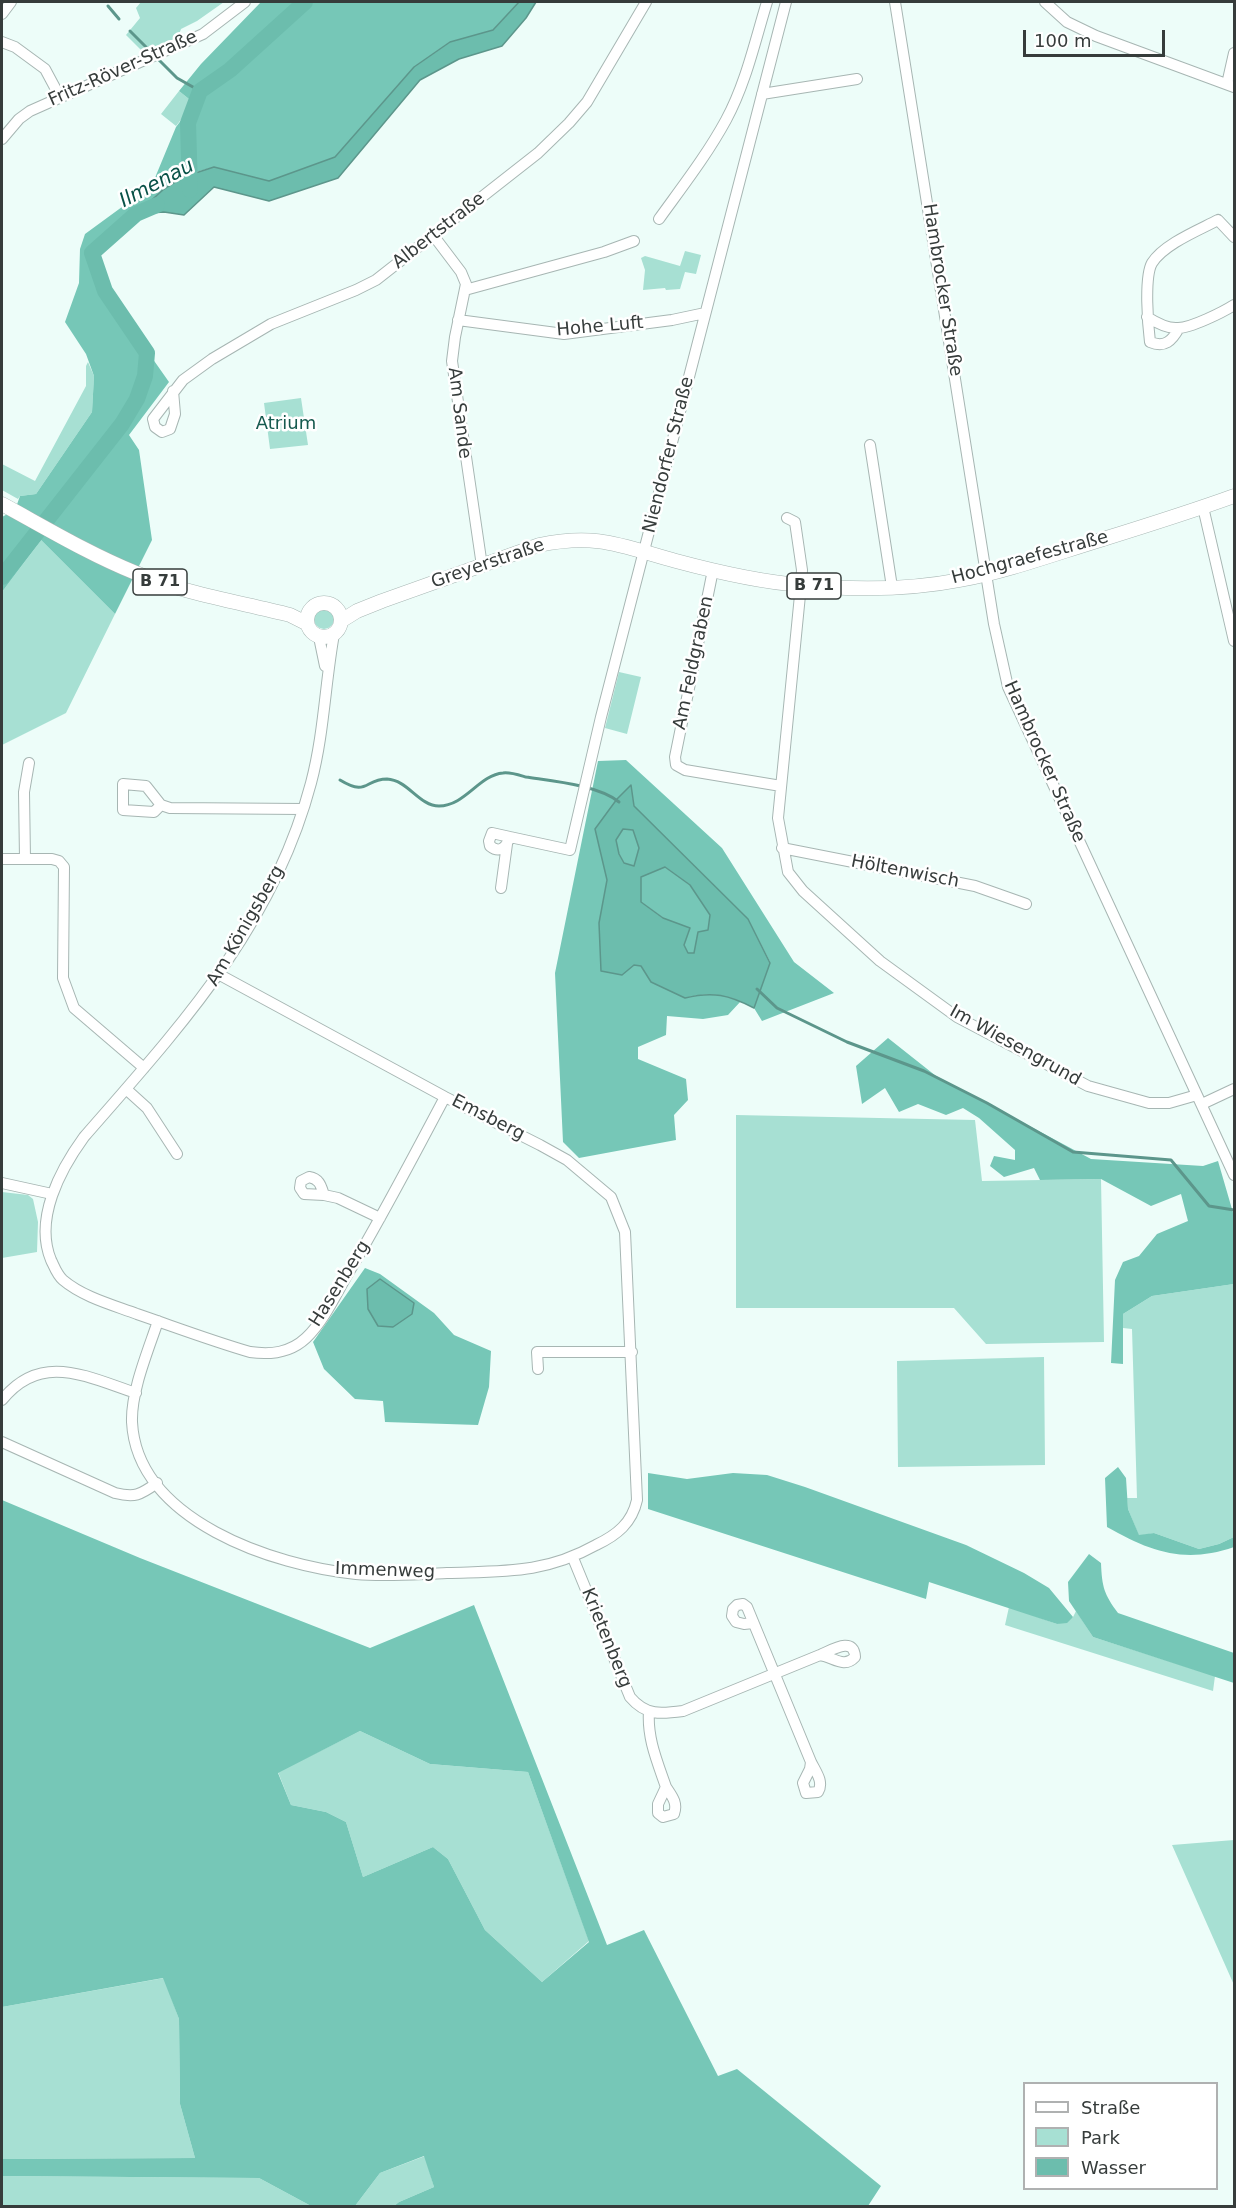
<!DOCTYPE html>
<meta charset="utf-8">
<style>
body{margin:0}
#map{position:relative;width:1236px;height:2208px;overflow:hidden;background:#edfdf9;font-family:"DejaVu Sans",sans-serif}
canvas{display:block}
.frame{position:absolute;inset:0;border:3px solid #363c3b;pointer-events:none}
.legend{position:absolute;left:1023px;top:2082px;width:195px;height:108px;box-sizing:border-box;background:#fff;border:2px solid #afb1b1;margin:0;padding:8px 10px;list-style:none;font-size:18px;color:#363c3b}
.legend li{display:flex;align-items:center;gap:12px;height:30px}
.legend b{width:30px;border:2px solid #afb1b1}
.scale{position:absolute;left:1023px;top:30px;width:142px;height:27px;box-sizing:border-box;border:3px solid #363c3b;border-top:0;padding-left:8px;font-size:18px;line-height:21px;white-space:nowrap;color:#363c3b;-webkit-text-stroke:4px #fff;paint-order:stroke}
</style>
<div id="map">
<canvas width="1236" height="2208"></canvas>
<div class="frame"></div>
<ul class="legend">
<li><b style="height:8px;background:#fff"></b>Straße</li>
<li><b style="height:16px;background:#a7e0d3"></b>Park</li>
<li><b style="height:16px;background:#6cbdad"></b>Wasser</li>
</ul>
<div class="scale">100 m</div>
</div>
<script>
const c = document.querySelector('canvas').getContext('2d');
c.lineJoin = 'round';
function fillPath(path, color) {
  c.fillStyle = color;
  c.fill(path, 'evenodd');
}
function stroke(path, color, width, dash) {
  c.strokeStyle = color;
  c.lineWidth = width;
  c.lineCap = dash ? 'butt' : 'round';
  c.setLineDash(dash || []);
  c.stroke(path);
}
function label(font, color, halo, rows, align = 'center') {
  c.font = font + ' "DejaVu Sans",sans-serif';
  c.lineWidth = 5;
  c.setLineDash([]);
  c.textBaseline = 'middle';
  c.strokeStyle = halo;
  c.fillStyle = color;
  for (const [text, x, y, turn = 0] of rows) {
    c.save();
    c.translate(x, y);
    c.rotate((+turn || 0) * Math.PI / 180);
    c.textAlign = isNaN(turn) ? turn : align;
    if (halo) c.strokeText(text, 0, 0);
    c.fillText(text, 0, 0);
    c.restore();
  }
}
const green = new Path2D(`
 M141,2H224L197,21L181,29L178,37L144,53L126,35L140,18L136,8Z
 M179,91L194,103L176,126L161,114Z
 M685,251L701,255L696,274L685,272L680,289L666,290L665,288L643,290L645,270L641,258L645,256L680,266Z
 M88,362L94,376L92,412L36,494L20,496L18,499L2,490V464L35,481L86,386V366Z
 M301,398L308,445L270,449L264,403Z
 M41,540L115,614L66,713L2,745V592Z
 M314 619a10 10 0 1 1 20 0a10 10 0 1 1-20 0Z
 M619,672L641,677L627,734L605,728Z
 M736,1115L975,1120L982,1181L1101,1179L1104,1342L986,1344L954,1308H736Z
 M2,1192L28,1195L33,1199L38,1222L37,1252L2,1258Z
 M1234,1284V1537L1219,1544L1199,1549L1154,1533L1139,1536L1128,1509L1127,1498H1137L1132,1329L1123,1328V1314L1152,1296Z
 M1044,1357L1045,1465L898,1467L897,1361Z
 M1009,1607L1057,1624L1073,1617L1076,1611L1093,1637L1215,1676L1213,1691L1005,1625Z
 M360,1731L430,1764L528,1772L589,1941L542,1982L485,1930L448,1859L433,1847L363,1877L346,1822L326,1812L291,1805L278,1772Z
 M1234,1840V1985L1172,1845Z
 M164,1978L179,2019L180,2104L195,2158L2,2159V2007Z
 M425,2156L434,2187L399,2202L394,2206H355L380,2173Z
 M2,2176L259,2178L311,2206H2Z`);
const forest = new Path2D(`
 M261,2H519L493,30L450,42L414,67L335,157L269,181L214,167L189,174L164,189L92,253L105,291L169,382L129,435L139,450L152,540L115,614L41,540L2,592V517L15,510L20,496L36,494L92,412L94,376L86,354L65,322L79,283L80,249L85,234L152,185L176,127L194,103L179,91L201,64Z
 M626,760L722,848L794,962L834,993L762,1021L754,1008L770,962L748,919L634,806L631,786L596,829L607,880L599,923L634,965L641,966L651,982L685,998C703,994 723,992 741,1001L728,1015L703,1019L667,1016L666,1035L638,1047V1059L686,1079L688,1100L674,1115L676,1140L579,1158L563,1142L555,973L598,761Z
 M623,829L633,830L639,848L634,866L624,863L619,854L616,840Z
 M665,867L690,885L710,915L708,930L698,932L694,953H688L684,945L690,928L663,918L641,902V877Z
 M888,1038L936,1076L1091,1159L1203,1166L1218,1161L1234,1216V1284L1152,1296L1123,1314V1364L1111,1363L1115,1280L1123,1262L1139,1256L1157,1234L1188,1221L1181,1194L1151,1206L1101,1179L1040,1180L1034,1168L1004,1177L990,1166L994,1156L1015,1160V1150L979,1118L963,1108L946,1115L918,1104L899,1112L885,1088L862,1104L856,1066Z
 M365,1268L380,1274L434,1313L454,1335L491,1351L489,1387L478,1425L385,1422L383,1401L355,1399L324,1369L313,1342Z
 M1118,1467L1126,1478L1128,1509L1139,1535L1154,1533L1199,1549L1219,1544L1234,1537V1547C1185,1564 1151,1552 1107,1527L1105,1478Z
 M648,1473L687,1479L733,1473L767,1475L805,1487L966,1545L1024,1573L1049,1588L1073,1617L1067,1623L1057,1624L929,1582L926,1599L648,1509Z
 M2,1500L140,1558L370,1648L474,1605L607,1945L644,1930L718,2076L737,2069L881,2186L868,2206H394L399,2202L434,2187L424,2156L380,2173L355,2206H311L259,2178L2,2176V2159L195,2158L180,2104L179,2019L163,1978L2,2007ZM360,1731L430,1764L528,1772L589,1942L542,1982L485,1930L448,1859L433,1847L363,1877L346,1822L326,1812L291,1805L278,1773Z
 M1089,1554L1101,1563C1102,1587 1104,1594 1118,1613L1234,1653V1683L1093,1637L1069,1601L1068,1582Z`);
const water = new Path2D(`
 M519,2H536L526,18L502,46L459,59L420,80L338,178L269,201L214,187L184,215L164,212L136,214L164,189L183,177L214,167L269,181L335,157L414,67L450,42L493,30Z
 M631,785L634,806L748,919L770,963L754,1008C729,995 713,991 685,998L651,982L641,966L634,965L622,975L601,971L599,923L607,880L595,829L617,799ZM623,829L633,830L639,848L634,866L624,863L619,854L616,840ZM665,867L690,885L710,915L708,930L698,932L694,953H688L684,945L690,928L663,918L641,902V877Z
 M380,1279L414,1303L412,1314L393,1327L378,1326L368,1309L367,1289Z`);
const stream = new Path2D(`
 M108,6L119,19
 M130,31L152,53
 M157,58L177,78L200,91
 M340,780C368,797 364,779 387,779C408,780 419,806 439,806C465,806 479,775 503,773C510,772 519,775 526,777C552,781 598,785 619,802
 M757,989L777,1008L847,1042L924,1071L987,1103L1073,1152L1171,1160L1209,1206L1234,1210`);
const river = new Path2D(`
 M190,190L188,123L200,91L230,70L305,2
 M2,577L122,424L137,399L145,376L147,353L105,291L92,253L136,214L157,205`);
const minor = new Path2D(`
 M895,2L994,624L1008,687L1234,1175
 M1045,2L1067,22L1096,36L1234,87
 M2,14L11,2
 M2,42L15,47L45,69L60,97
 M1227,84L1234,53
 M762,94L857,79
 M2,139L19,119L30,111L203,34L245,2
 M659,219C682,187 707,155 726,120C746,83 755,41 767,2
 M433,235L461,272L466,284L455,337L452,361L482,566
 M465,290L604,252L634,241
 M1147,317C1155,322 1168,329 1178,328C1191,328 1223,312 1234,305
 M458,320L564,334L672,320L705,313
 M1179,328C1172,341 1165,348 1150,342C1148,326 1144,277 1152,263C1164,244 1199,230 1218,220L1234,237
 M173,391L175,414L170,429L162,432L155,427L153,419L183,380L212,359L271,324L356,290L376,280L538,153L569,123L587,102L646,2
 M870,445L892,587
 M1203,507L1234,641
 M787,518L795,522L802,570L801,585L778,818L788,872L803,891L880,961L957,1017L1088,1086L1149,1103H1169L1197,1095
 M713,570L675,757L676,765L685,770L781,786
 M334,634C325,684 324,734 311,783C273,927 179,1028 84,1137C60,1170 34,1219 51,1260C54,1266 57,1275 63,1280C83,1297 113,1305 137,1314C175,1327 212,1341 250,1352C271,1355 290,1353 306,1338C323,1322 334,1298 346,1277C381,1219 413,1157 445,1097
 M319,637L325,666
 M161,805L154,812L123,810V784L146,786L161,805L170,808L303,809
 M510,837L492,833L489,841L490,846C500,854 506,847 510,837L570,850L601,717L786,2
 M782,848L975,886L1026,904
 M2,859H52L59,861L64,867L63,978L74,1008L144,1068
 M25,859L24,792L29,763
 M501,888L507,844
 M126,1089L147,1108L177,1154
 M1202,1104L1234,1089
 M2,1183L52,1194
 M324,1195L304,1194L300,1188L301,1181L309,1177C320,1179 321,1186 324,1195L338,1198L380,1218
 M158,1321C148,1351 131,1391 132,1422C137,1521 275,1566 356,1574C386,1577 417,1574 447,1573C504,1571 544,1574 596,1545C617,1535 632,1523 637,1500L625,1232L611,1197L567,1160L540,1145L445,1097L220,975
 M538,1369L537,1352H632
 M2,1400C41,1351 87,1377 136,1393
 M2,1442L115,1493C135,1498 140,1495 157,1483
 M573,1558L630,1697C646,1716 661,1714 683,1711L820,1655C833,1657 844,1669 855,1657C854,1636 832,1650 820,1655
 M753,1623L744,1624L736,1622L732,1616L733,1609L737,1605L743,1604L747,1607L811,1762L810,1769L803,1783L806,1793L818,1792C824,1782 816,1772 811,1762
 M649,1711C647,1738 657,1761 666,1787L658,1804V1813L663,1817L674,1814C678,1803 672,1796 666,1787`);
const major = new Path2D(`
 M2,504C46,528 89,554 136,573C185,594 239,602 290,615L306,623
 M307 620a17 17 0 1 1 34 0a17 17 0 1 1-34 0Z
 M341,621L357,611L382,601L539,545C598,533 621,546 676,561C717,572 759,582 801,585C853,590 909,590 960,580C1008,571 1054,554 1100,540C1145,526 1190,512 1234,496`);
const shields = [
 [160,582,54],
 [814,586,54]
];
const shieldNames = [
 ["B 71",160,582],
 ["B 71",814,586]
];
const streetNames = [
 ["Fritz-Röver-Straße",123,69,-24],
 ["Albertstraße",439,231,-38],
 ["Hambrocker Straße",942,290,81],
 ["Hohe Luft",600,327,-5],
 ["Am Sande",459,413,83],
 ["Niendorfer Straße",669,455,-76],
 ["Hochgraefestraße",1030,558,-15],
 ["Greyerstraße",488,564,-19],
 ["Am Feldgraben",694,663,-78],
 ["Hambrocker Straße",1044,762,66],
 ["Höltenwisch",905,872,11],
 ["Am Königsberg",246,926,-60],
 ["Im Wiesengrund",1015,1046,29],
 ["Emsberg",488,1118,27],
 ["Hasenberg",340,1284,-58],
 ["Immenweg",385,1571,2],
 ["Krietenberg",606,1638,68]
];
const parkNames = [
 ["Atrium",286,424]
];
const waterNames = [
 ["Ilmenau",157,184,-28]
];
fillPath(green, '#a7e0d3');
fillPath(forest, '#76c7b7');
fillPath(water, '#6cbdad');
stroke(water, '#5c968b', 1.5);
stroke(stream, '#5c968b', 3);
stroke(river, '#6cbdad', 16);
stroke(minor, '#a7b6b3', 12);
stroke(major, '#a7b6b3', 15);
stroke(minor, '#fff', 10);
stroke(major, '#fff', 14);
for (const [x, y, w] of shields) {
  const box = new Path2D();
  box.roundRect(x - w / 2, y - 13, w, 26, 4.5);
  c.fillStyle = '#fff';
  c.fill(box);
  stroke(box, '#363c3b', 1.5);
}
label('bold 16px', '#363c3b', null, shieldNames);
label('18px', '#363c3b', '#fff', streetNames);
label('18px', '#165a4f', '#fff', parkNames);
label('italic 20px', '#085147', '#fff', waterNames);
</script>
